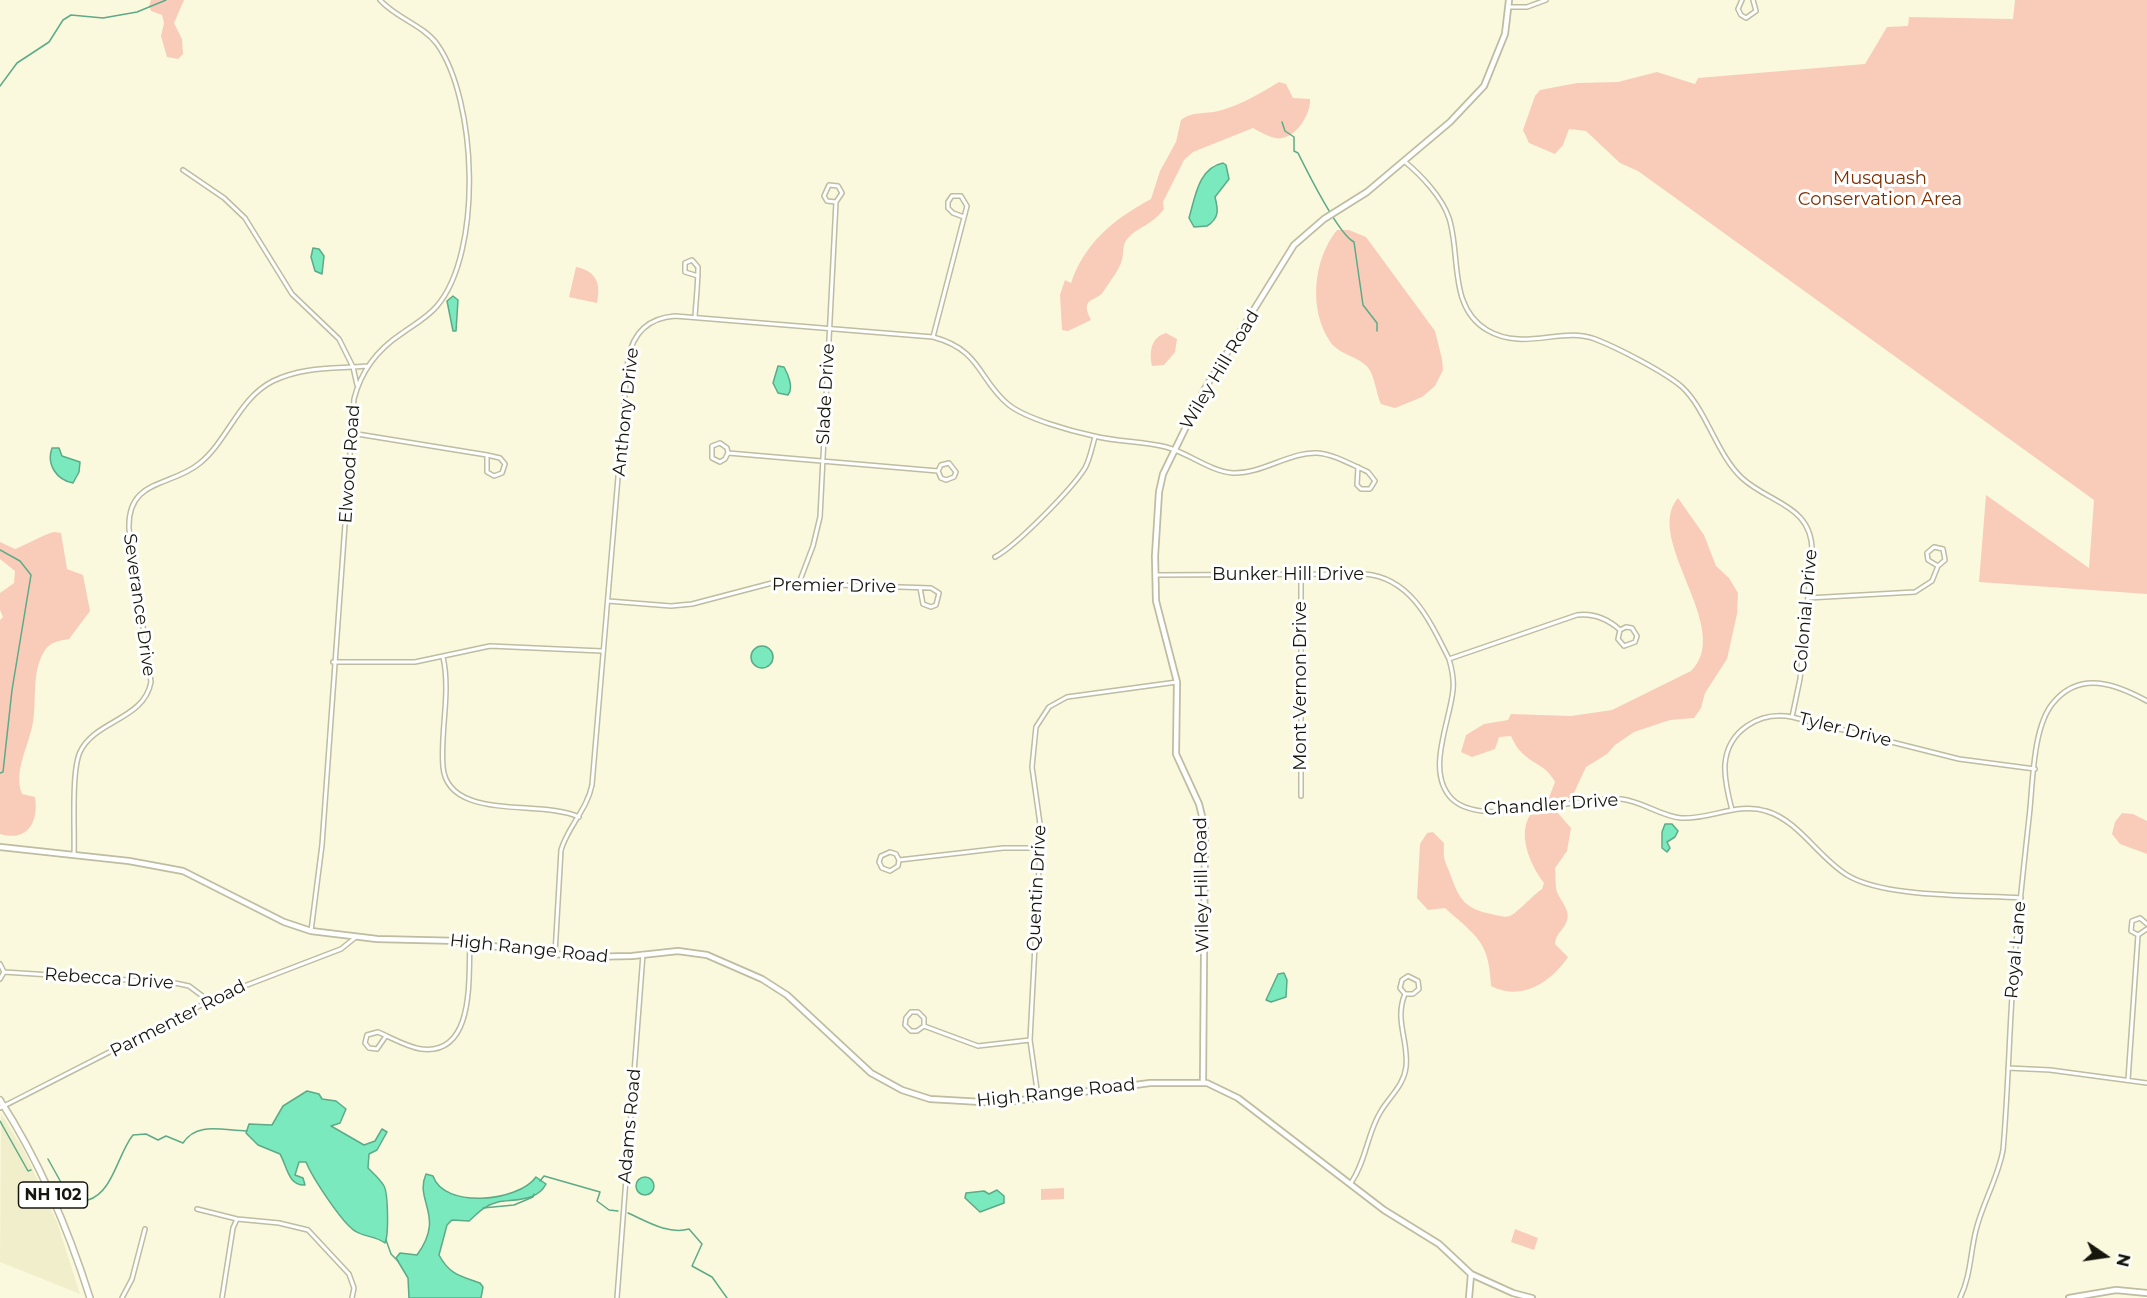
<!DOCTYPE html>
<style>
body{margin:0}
#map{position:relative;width:2147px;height:1298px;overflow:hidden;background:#fbf9dd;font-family:Montserrat,sans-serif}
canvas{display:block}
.north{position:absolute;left:2075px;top:1226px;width:60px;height:60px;-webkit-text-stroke:4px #fff;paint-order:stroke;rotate:103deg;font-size:16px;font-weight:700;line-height:24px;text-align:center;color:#17160d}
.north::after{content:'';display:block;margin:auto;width:21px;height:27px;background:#17160d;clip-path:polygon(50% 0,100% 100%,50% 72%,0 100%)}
</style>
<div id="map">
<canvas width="2147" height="1298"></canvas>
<div class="north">N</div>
</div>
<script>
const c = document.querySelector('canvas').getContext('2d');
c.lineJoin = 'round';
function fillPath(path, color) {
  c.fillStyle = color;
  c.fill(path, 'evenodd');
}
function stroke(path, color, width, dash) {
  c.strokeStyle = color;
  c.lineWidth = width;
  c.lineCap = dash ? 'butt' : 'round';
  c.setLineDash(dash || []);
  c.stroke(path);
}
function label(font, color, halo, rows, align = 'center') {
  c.font = font + ' Montserrat,sans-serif';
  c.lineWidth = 6;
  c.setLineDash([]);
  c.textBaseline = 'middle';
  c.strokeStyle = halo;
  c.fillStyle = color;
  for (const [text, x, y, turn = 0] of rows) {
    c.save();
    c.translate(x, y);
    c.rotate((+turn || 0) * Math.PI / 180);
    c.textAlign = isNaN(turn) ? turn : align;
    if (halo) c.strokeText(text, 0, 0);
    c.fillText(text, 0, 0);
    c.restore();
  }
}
const built = new Path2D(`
 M1,1113L24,1151L57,1222L80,1294L0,1262Z`);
const green = new Path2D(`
 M151,0H184L174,23L182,39L183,54L178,59L167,57L161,36L164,23L162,15L151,11L149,6Z
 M2015,0H2147V594L1979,582L1986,495L2089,568L2094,500L1638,171L1620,163L1586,131L1569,129L1563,145L1555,154L1529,143L1523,130L1535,96L1540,90L1577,83L1618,82L1657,72L1695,84L1698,78L1865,64L1887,27L1908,26L1909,17L2013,19Z
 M1279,82L1286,84L1293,98L1310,99C1311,115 1294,142 1275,138C1267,136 1260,132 1253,128L1193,152L1184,160L1163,202L1164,209C1151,226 1139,226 1128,238C1122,244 1124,252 1122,260C1119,270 1109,283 1103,292C1096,302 1079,297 1091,320L1068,331L1062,330L1060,295L1065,280L1071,283C1085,242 1114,219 1151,199L1160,171L1176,142L1181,120C1194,110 1207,115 1222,110C1242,104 1261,93 1279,82Z
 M1337,230H1349L1366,237L1435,331L1442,359L1443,370L1435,386L1422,397L1395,408L1381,404C1376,393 1375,378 1369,369C1361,357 1340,355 1331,343C1308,310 1313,260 1337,230Z
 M576,267C597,271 601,284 597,303L569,297Z
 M1166,333L1177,339L1175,352L1164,365L1152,366C1149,352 1151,337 1166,333Z
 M1678,498L1704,535L1716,566L1729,578L1738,593L1737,614L1727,659L1705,693L1701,708L1694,718L1670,720L1634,732L1615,745L1607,754L1586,767L1572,797L1564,801L1548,800L1555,782C1544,760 1523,765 1511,736L1499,737L1495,749L1472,757L1461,752L1466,735L1484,724L1508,720L1511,714L1571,716L1612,710L1691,671C1735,629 1642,539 1678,498Z
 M55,532L61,533L67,569L83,575L90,611L69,639C59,641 52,641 45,650C31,672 37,699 33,722C29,746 13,771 22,794L35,797C39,823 27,842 0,834V620L3,617L0,610V593L14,583L15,571L0,559V542L15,549C26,545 46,533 55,532Z
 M1557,812L1571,828L1567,851L1555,868C1556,875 1555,886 1557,892C1561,902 1572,911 1566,923C1562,932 1556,933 1555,944L1568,957C1551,982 1521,1002 1491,986C1489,941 1477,937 1445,908L1428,910L1417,898L1420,844L1427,833L1433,832L1444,843C1443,865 1446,860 1452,879C1460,901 1467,909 1491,914C1497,915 1503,918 1510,916C1517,913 1533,895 1542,889L1544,883C1531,866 1517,836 1530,815Z
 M2122,813L2133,814L2147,821V854L2120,844L2112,834L2115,822Z
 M1064,1188V1199L1041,1200V1189Z
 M1515,1229L1538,1238L1534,1250L1511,1242Z`);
const water = new Path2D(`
 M1223,163L1226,165L1229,179L1215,197C1218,209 1220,218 1207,226L1194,227L1189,218C1195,198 1198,168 1223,163Z
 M313,248L319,249L324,256L322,274L315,271L311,257Z
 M453,296L458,300L456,331H453L447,301Z
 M778,366L784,367C788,374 794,388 788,395L778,393L773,383Z
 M52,448H59L62,456L80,462L79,472L73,483C57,480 46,465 52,448Z
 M751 657a11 11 0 1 1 22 0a11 11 0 1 1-22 0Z
 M1665,824H1672L1678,831L1675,837L1667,842L1670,848L1667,852L1662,848V832Z
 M1284,973L1287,980L1286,997L1271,1002L1266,1000L1278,974Z
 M307,1091L319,1094L322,1099L336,1101L346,1109L340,1123L331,1126L364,1145L375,1141L382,1129L387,1132L377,1150L369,1154L368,1168C373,1173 380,1179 384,1186C388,1193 389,1235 385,1243C376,1236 364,1237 355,1231C342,1223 312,1177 306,1162H299L295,1175L303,1178L305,1185C288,1186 287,1166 280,1154L258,1145L246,1133L249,1124L272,1125L283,1106Z
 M426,1174L433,1176C444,1209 518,1202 536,1177L546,1184C537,1202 514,1199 498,1202C485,1205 478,1213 469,1221L452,1220L447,1225L439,1255C449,1274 460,1276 480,1283L483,1287L481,1298H409L408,1278L396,1258L400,1253L417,1255C446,1215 414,1202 426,1174Z
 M636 1186a9 9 0 1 1 18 0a9 9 0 1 1-18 0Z
 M997,1190L1004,1196V1203L980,1212L965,1198L966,1193L984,1191L989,1194Z`);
const stream = new Path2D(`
 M0,86L17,63L49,42L63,20L71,15L103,18L137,12L166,0
 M1282,122L1285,131L1294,137V151L1298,153C1307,171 1338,234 1354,242L1363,305L1377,323V331
 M0,550L20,561L31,575L12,690L3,772L0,773
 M0,1121L28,1171L31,1170
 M48,1159L68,1195L83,1193L88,1200C113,1193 118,1153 133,1135L146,1134L158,1140L166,1136L183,1143C197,1121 224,1131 247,1131
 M540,1181L544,1176L600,1192L597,1201L609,1210L618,1211
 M483,1208L514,1205L533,1197L534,1194
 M628,1213C646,1221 668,1235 689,1229L702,1244L692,1266L712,1277L727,1298
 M386,1240L391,1254L398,1261`);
const street = new Path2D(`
 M1742,0L1738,9L1741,15L1746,18L1756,11L1753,0
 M1510,7H1527L1546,0
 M1404,161C1421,175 1442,197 1449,218C1461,255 1448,307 1487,330C1524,352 1562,326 1595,339C1616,347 1665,372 1682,387C1706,409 1717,455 1742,478C1770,504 1814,505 1812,554L1800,679L1792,717
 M183,170L224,198L245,218L292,294L339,339L353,367L357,385
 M695,317C696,300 698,284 698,267L692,260L685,263V272L698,276
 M933,337L967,206L961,196H952L948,202V208L953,213L964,217
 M351,433L487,455L500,458L505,464L502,473L494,476L487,472V455
 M728,453L725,459L720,462L712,458V446L720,443L727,448L728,453L938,471L941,478L946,480L954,477L956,472L949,463L941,465L938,471
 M995,557C1016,546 1072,489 1085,468C1090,459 1092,447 1095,437
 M1156,575L1365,574C1411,578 1430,621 1449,659L1577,615C1594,613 1608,619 1620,630L1618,639L1624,646L1635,642L1637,636L1632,628L1626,627L1620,630
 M1301,575V796
 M799,583L813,546L820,517L836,202L842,193L838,186L829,185L824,196L827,201L836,202
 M1808,598L1915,592L1932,581L1938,566L1945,560L1943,549L1934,547L1927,553L1928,560L1938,566
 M608,601L671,606L692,604L772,583L931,588L939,593L936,605L931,607L923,604L920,588
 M443,657C451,693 440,731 443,767C448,822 542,799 579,817
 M1449,659C1452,669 1454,680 1453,690C1450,722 1425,772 1452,799C1484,830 1579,795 1621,799C1642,801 1660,816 1681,818C1709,820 1738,802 1766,811C1798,820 1819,858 1847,875C1884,898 1975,895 2021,898
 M333,662H415L490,646L602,651
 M1732,810C1728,795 1724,779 1725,764C1728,730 1760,711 1792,717L1959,759L2035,769
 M74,854C75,830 71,772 80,752C95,720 144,720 151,682L129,529C127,478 172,487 200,463C228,440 239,398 273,381C304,366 335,369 368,366
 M899,860L898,866L890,871L882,868L879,862L881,856L890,852L896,854L899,860L1003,848H1040
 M311,931L322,845L354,399C361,371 377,350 401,334C413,325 427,318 437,306C483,252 477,100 437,44C423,25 396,18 380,0
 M2138,935L2131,931L2132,921L2140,918L2147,924
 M2138,935L2147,929
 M555,954L561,850C568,826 587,810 592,785L628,359C633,333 648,318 675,316L933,337C982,350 978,380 1009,405C1027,419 1071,431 1094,436C1117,442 1142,441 1166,447C1189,453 1209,471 1233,473C1262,474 1289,452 1317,453C1334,454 1352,465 1368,472L1375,481L1370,489H1361L1357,485L1358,467
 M0,964L4,972
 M4,972L175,983L189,986L209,1001
 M0,979L4,972
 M924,1026L917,1031H911L905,1025L906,1018L911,1012H918L924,1018V1026L978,1046L1030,1040
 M386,1036L377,1049L369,1048L365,1043L367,1035L378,1032C392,1038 407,1047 421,1049C476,1056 468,976 470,942
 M2008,1068L2050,1070L2147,1083
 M2128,1080L2138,935
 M1038,1097L1030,1040L1041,831L1032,767L1036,727L1049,707L1067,697L1177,682
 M0,1108L221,995L341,949L356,937
 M1351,1183C1367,1159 1367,1133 1381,1111C1390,1096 1404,1085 1406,1067C1409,1041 1394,1020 1405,994H1413L1419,989L1418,981L1408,976L1402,980L1400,988L1405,994
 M197,1209L237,1219L279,1223L308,1230L349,1274L354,1288L352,1298
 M122,1298L132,1279L145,1229
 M222,1298L233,1228L237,1219
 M617,1298L643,954
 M1960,1298C1971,1275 1970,1254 1976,1230C1983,1202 1998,1178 2003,1150C2008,1094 2009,1037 2013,981C2017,927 2023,872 2029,818C2033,786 2032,728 2053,703C2080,670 2116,684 2147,701`);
const secondary = new Path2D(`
 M0,847L129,861L183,871L284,922L311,931L377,939L460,941L518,950L583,957L632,956L678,951L707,955L762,979L787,995L871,1073L902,1090L930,1099L999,1103L1150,1083H1207L1238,1098L1384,1210L1439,1244L1471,1274L1513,1293L1532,1298
 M1203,1082L1205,828L1199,804L1176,754L1177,682L1156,601L1155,556L1159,492L1163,474L1204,390L1294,245L1324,219L1367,192L1450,122L1484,86L1505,34L1509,0
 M1469,1298L1471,1274
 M2069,1298L2116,1290L2147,1293`);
const primary = new Path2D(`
 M0,1100C40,1162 68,1228 90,1298`);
const shields = [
 [53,1195,69]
];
const shieldNames = [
 ["NH 102",53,1195]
];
const parkNames = [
 ["Musquash",1880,179],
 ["Conservation Area",1880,200]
];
const streetNames = [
 ["Wiley Hill Road",1220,370,-59],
 ["Slade Drive",826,394,-87],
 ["Anthony Drive",626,412,-84],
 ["Elwood Road",350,464,-86],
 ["Bunker Hill Drive",1288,575],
 ["Premier Drive",834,586,1],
 ["Severance Drive",139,605,82],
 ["Colonial Drive",1806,611,-85],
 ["Mont Vernon Drive",1301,686,-90],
 ["Tyler Drive",1845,730,14],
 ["Chandler Drive",1551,805,-4],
 ["Wiley Hill Road",1202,885,-91],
 ["Quentin Drive",1037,888,-87],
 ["High Range Road",529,949,6],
 ["Royal Lane",2016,950,-85],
 ["Rebecca Drive",109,979,4],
 ["Parmenter Road",178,1019,-27],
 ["High Range Road",1056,1093,-6],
 ["Adams Road",630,1126,-85]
];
fillPath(built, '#f1efcb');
fillPath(green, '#f9ccba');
fillPath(water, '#7ae9bd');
stroke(water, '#5caa88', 1.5);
stroke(stream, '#5caa88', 1.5);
stroke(street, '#bebca1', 6);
stroke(secondary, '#bebca1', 8);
stroke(primary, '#bebca1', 8);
stroke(street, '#fff', 3);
stroke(secondary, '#fff', 4.5);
stroke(primary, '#fff', 5);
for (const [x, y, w] of shields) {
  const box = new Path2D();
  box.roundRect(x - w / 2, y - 13, w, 26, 4.5);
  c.fillStyle = '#fff';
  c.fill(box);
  stroke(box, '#17160d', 1.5);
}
label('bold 16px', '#17160d', null, shieldNames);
label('18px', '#7e2f00', '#fff', parkNames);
label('18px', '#17160d', '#fff', streetNames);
</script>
